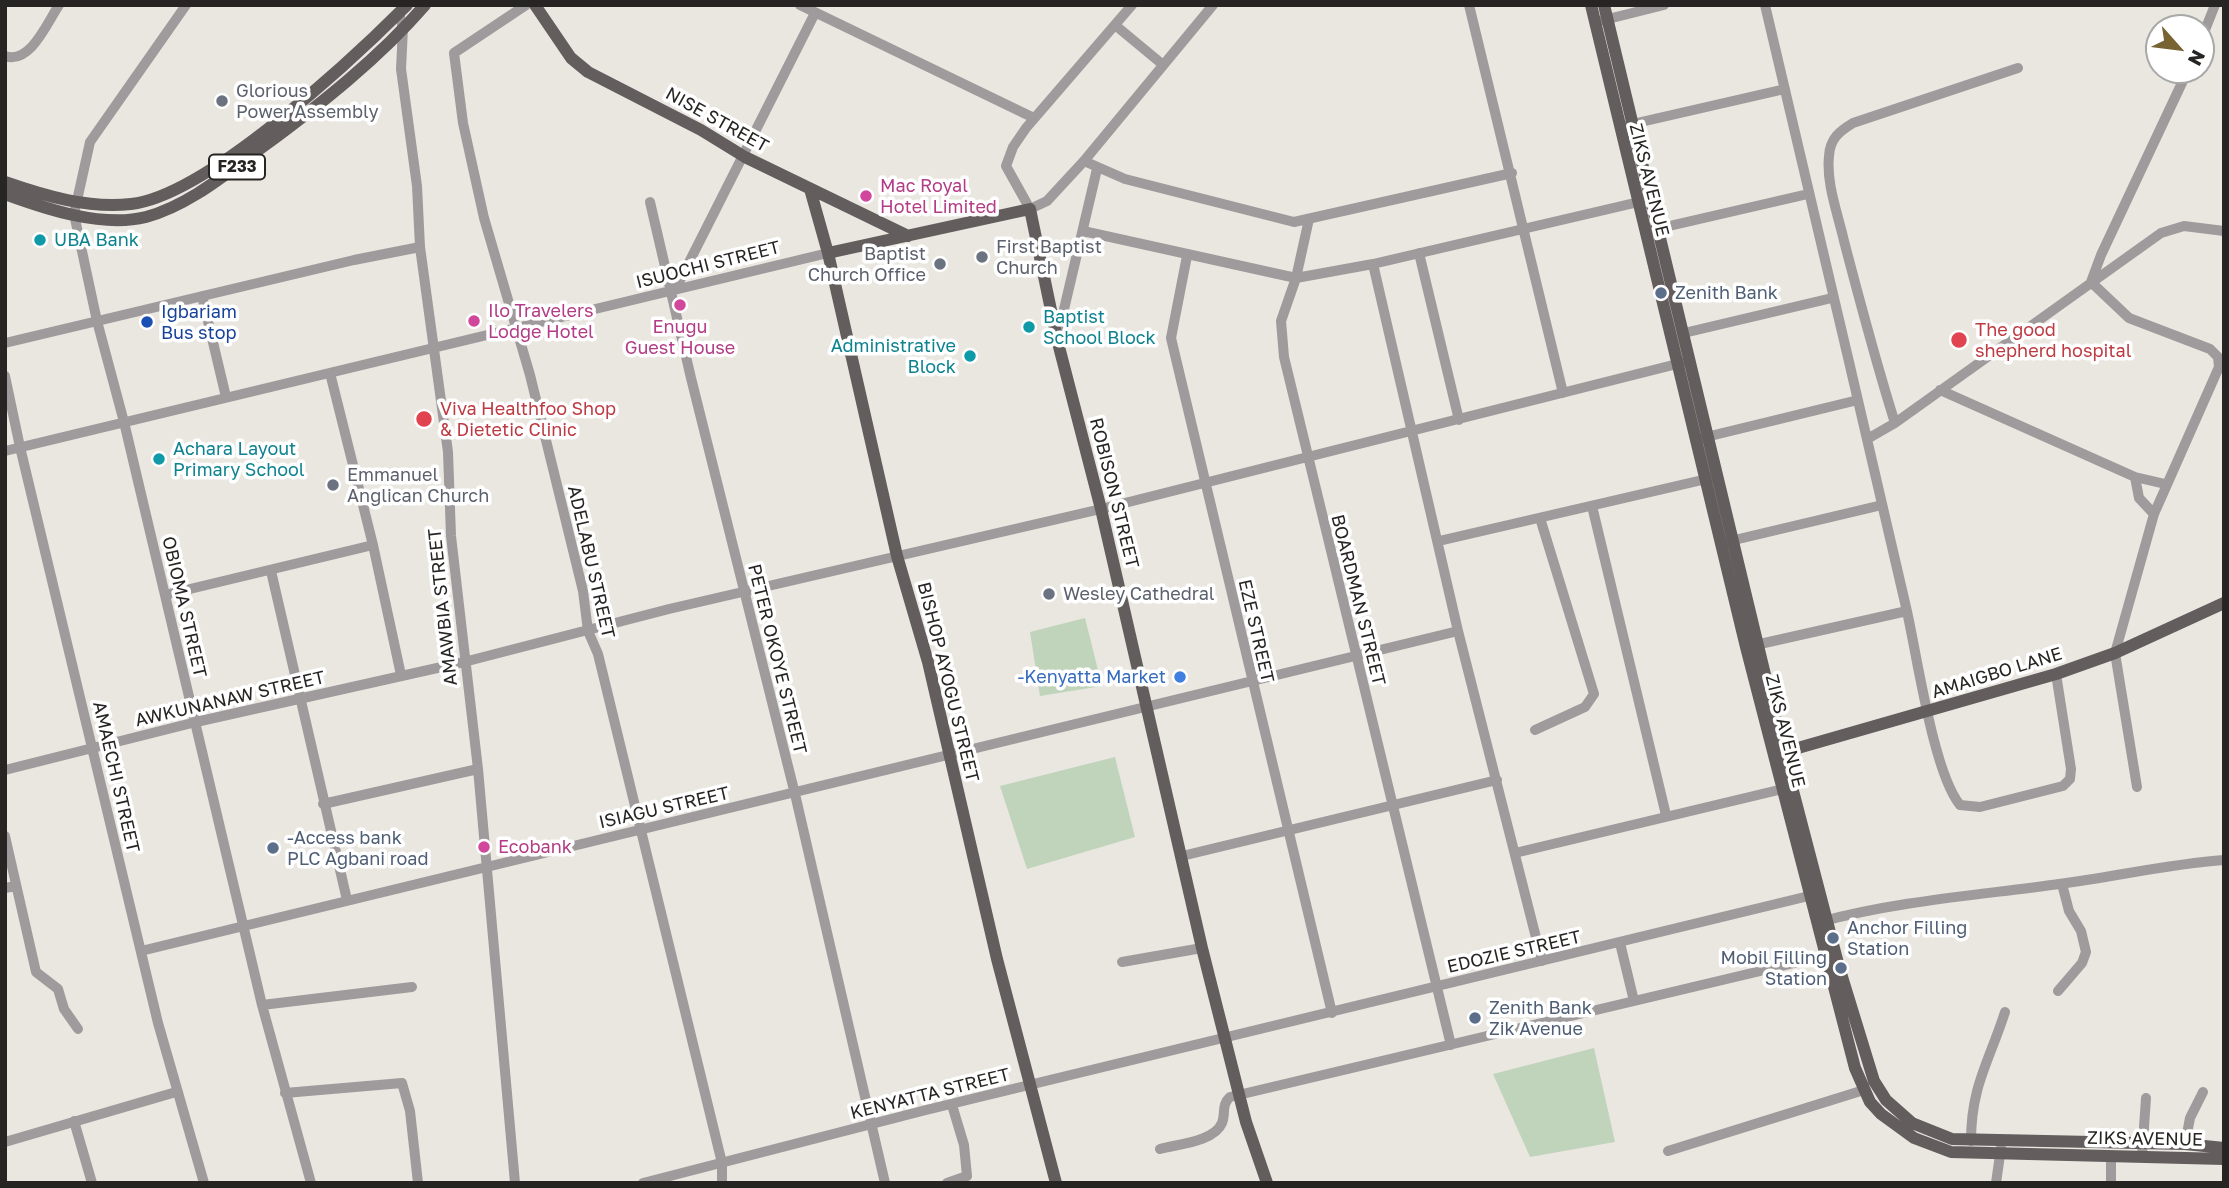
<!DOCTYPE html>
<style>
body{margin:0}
#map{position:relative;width:2229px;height:1188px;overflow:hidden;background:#eae7e1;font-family:"Golos Text",sans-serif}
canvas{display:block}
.frame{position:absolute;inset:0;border:7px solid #262523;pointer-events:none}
.north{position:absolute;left:2145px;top:14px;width:70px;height:70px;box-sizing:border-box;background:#fff;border:2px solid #a8a8a7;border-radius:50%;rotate:118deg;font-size:19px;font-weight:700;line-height:28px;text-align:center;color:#262523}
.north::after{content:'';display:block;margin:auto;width:24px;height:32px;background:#776432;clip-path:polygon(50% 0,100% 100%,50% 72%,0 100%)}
</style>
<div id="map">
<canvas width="2229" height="1188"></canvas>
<div class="frame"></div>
<div class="north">N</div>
</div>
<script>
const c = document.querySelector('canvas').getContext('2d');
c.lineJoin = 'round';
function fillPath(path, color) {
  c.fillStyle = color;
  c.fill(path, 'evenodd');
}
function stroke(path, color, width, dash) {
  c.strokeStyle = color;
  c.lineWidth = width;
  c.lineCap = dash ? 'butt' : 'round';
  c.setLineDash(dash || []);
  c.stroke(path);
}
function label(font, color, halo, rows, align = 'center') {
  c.font = font + ' "Golos Text",sans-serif';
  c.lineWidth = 7;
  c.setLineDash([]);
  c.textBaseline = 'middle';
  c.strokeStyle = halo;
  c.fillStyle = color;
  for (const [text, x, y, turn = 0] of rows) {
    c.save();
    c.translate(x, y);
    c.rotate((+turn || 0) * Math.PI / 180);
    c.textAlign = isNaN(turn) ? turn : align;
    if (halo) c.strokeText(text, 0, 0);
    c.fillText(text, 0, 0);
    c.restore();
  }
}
const green = new Path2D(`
 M1085,618L1102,686L1040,696L1030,632Z
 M1115,757L1135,837L1027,869L1000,786Z
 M1594,1048L1615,1142L1530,1157L1493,1074Z`);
const minor = new Path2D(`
 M186,5L90,142L74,214L97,321L124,422L262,1005L311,1183
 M526,5L454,53L463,123L484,218L530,375L583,591L588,631L598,654L722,1163V1183
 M800,5L1034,118
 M1132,5L1026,128L1013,147L1006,166L1030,209L1047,201L1084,161L1213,5
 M1469,5L1563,393
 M1765,5C1812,206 1860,406 1906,607C1917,654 1933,772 1960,805L1980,807L2063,786L2070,779L2071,769L2056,674
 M399,13L403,28L401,69L417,186L420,247L448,452L451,536L478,769L515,1183
 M1600,21L1664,5
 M1115,25L1162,64
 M2201,40L2215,5
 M5,56C30,65 47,23 59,5
 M1628,125L1785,89
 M1084,161L1125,179L1294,222L1512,173
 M650,202L691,378L795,794L885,1183
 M1309,219L1296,278L1281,321L1284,357L1451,1045
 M1652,230L1808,194
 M1083,231L1296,278L1373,264L1643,201
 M1419,253L1459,420
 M1187,256L1171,338L1332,1013
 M1373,264L1458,631L1542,961
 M675,290L815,13
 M202,296L226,397
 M1684,333L1832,298
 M1057,339L1097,169
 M5,343L354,260L420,247
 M330,373L373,545L401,675
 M5,376L20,447L158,1023L204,1183
 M1940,390L2135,477L2165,484
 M1895,423L2161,233L2184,226L2224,231
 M1702,438L1858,400
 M1869,438L1895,423C1876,363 1860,302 1844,241C1838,214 1826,184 1829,156C1830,138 1840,131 1853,123L2018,68
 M5,451L828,253
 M2135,477L2139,498L2154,514
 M1592,506L1666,815
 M1439,541L1711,478
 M1726,542L1882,505
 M271,571L347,900
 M165,595L373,545
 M1751,646L1907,611
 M1535,730L1585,707L1594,694L1540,518
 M5,770L196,722L464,662L669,609L1101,509L1685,362
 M2137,787L2115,653L2154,514L2219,367L2218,357L2210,349L2129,318L2091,282L2101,255L2188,70
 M323,804L478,769
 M5,836L36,972L58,989L64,1009L78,1029
 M1515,853L1787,788
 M1182,856L1497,780
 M5,888L16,886
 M1820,922C1897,901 1980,895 2059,884C2114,877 2168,864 2224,860
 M1620,943L1634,1001
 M141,951L1458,631
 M1122,962L1202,948
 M2058,991L2082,963L2086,952L2081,931L2069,911L2062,884
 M262,1005L412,987
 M285,1093L402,1083L410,1111L418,1183
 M74,1121L92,1183
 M1971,1141C1971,1086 1989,1062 2005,1012
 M5,1142L176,1092
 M2185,1144L2190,1118L2203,1092
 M1160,1149C1177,1144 1214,1142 1222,1123C1226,1113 1221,1105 1230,1097L1832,954
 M1668,1151L1864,1090
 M2142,1156L2146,1098
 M643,1183L926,1110L1817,894
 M947,1183L967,1176L964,1145L952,1105
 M1996,1183L2001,1148
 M2111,1183V1156`);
const major = new Path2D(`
 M535,5L571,58L588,72L701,130L745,157L908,236
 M1591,5L1746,647L1855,1068L1870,1102L1881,1114L1914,1138L1951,1152L2224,1159
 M1604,5L1792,787L1839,967L1874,1081L1886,1100L1912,1123L1952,1139L2185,1144L2224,1148
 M5,182C45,196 89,209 131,204C206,196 352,60 407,5
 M810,189L828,253L897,556L928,662L997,959L1056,1183
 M5,194C46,209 102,228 146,217C190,205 228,172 264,146C321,104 379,58 425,5
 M828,253L1030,209L1057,339L1101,509L1202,948L1246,1122L1267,1183
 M1784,752L2056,674L2115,653L2224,603`);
const markers = [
 [222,101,7,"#6b7280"],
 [866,196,7,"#d1479c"],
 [40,240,7,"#0f9aa8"],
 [982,257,7,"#6b7280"],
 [940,264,7,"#6b7280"],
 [1661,293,7,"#5c6f8a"],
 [680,305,7,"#d1479c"],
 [474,321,7,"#d1479c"],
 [147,322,7,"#1a4fb4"],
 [1029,327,7,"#0f9aa8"],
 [1959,340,9,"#e0444e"],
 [970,356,7,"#0f9aa8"],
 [424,419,9,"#e0444e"],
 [159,459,7,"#0f9aa8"],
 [333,485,7,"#6b7280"],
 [1049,594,7,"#6b7280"],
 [1180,677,7,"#3f7fe0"],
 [484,847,7,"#d1479c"],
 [273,848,7,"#5c6f8a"],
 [1833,938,7,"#5c6f8a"],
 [1841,968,7,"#5c6f8a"],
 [1475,1018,7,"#5c6f8a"]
];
const shields = [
 [237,167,56]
];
const shieldNames = [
 ["F233",237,167]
];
const worshipNames = [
 ["Glorious",236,91],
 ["Power Assembly",236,112],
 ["First Baptist",996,247],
 ["Church",996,268],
 ["Baptist",926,254,"right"],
 ["Church Office",926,275,"right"],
 ["Emmanuel",347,475],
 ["Anglican Church",347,496],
 ["Wesley Cathedral",1063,594]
];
const streetNames = [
 ["NISE STREET",717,120,29],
 ["ZIKS AVENUE",1649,180,76],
 ["ISUOCHI STREET",708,265,-14],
 ["ROBISON STREET",1114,493,76],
 ["ADELABU STREET",591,562,77],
 ["BOARDMAN STREET",1358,600,76],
 ["OBIOMA STREET",184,607,77],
 ["AMAWBIA STREET",443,607,-96],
 ["EZE STREET",1256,631,77],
 ["PETER OKOYE STREET",777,659,76],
 ["AMAIGBO LANE",1997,673,-17],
 ["BISHOP AYOGU STREET",948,682,76],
 ["AWKUNANAW STREET",230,699,-13],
 ["ZIKS AVENUE",1785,731,76],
 ["AMAECHI STREET",116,777,77],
 ["ISIAGU STREET",664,808,-13],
 ["EDOZIE STREET",1514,952,-13],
 ["KENYATTA STREET",930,1094,-14],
 ["ZIKS AVENUE",2145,1139,1]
];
const hotelNames = [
 ["Mac Royal",880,186],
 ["Hotel Limited",880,207],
 ["Ilo Travelers",488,311],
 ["Lodge Hotel",488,332],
 ["Enugu",680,327,"center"],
 ["Guest House",680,348,"center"],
 ["Ecobank",498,847]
];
const cultureNames = [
 ["UBA Bank",54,240],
 ["Baptist",1043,317],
 ["School Block",1043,338],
 ["Administrative",956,346,"right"],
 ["Block",956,367,"right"],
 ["Achara Layout",173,449],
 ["Primary School",173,470]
];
const serviceNames = [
 ["Zenith Bank",1675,293],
 ["-Access bank",287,838],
 ["PLC Agbani road",287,859],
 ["Anchor Filling",1847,928],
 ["Station",1847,949],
 ["Mobil Filling",1827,958,"right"],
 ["Station",1827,979,"right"],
 ["Zenith Bank",1489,1008],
 ["Zik Avenue",1489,1029]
];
const transitNames = [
 ["Igbariam",161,312],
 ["Bus stop",161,333]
];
const healthNames = [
 ["The good",1975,330],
 ["shepherd hospital",1975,351],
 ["Viva Healthfoo Shop",440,409],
 ["& Dietetic Clinic",440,430]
];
const shopNames = [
 ["-Kenyatta Market",1166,677]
];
fillPath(green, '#bfd4bb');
stroke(minor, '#9f9b9c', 10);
stroke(major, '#635d5e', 12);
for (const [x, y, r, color] of markers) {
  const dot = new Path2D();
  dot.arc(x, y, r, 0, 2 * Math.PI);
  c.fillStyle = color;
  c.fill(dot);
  stroke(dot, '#fff', 2.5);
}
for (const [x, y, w] of shields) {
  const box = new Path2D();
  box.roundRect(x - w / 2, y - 12.5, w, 25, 5);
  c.fillStyle = '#fff';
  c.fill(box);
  stroke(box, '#262523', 2);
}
label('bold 16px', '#262523', null, shieldNames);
label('18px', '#5b616d', '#fff', worshipNames, 'left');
label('18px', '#262523', '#fff', streetNames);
label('18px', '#b23c85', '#fff', hotelNames, 'left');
label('18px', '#0d838f', '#fff', cultureNames, 'left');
label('18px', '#4e5e75', '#fff', serviceNames, 'left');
label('18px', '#164399', '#fff', transitNames, 'left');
label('18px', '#be3a42', '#fff', healthNames, 'left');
label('18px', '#366cbe', '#fff', shopNames, 'right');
</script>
